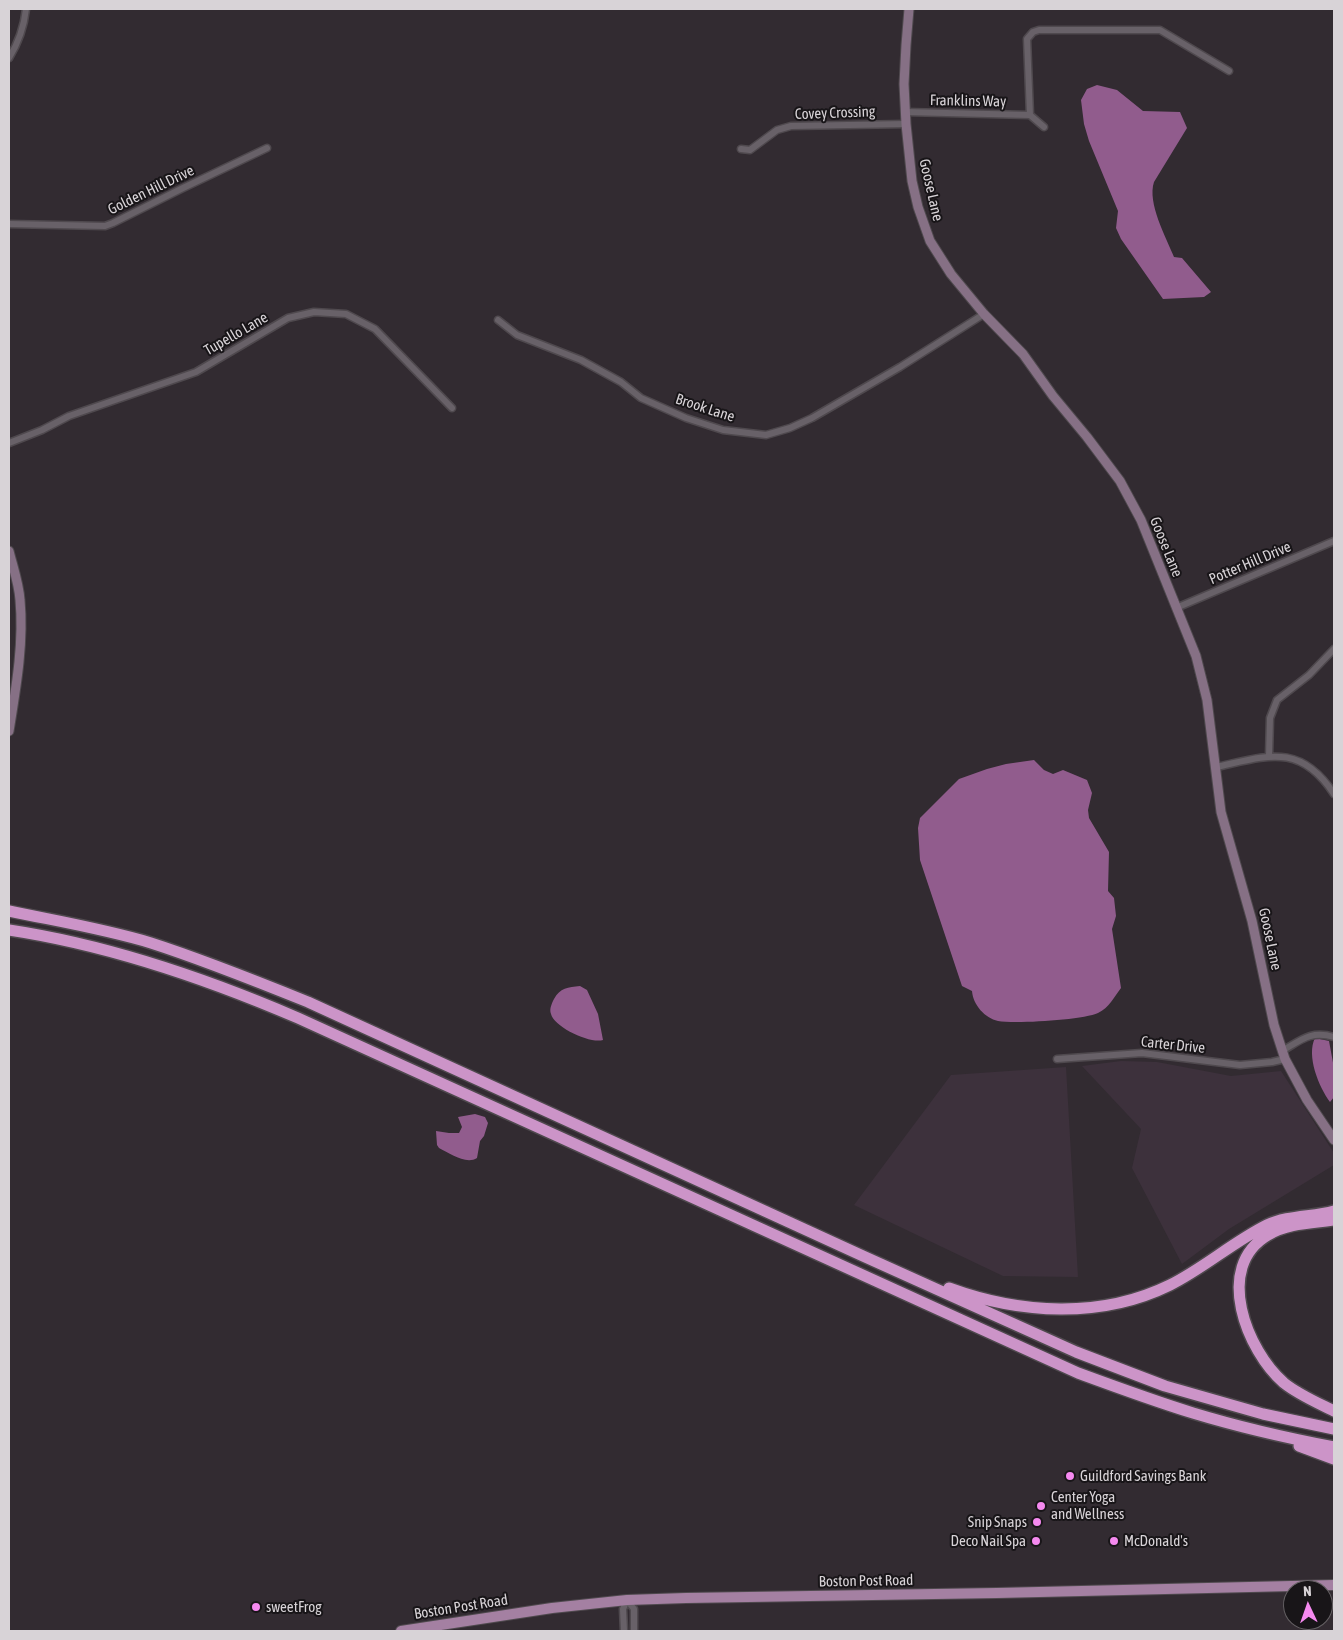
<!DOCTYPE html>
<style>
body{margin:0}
#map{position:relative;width:1343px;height:1640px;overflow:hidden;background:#322b31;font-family:"Asap Condensed",sans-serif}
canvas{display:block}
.frame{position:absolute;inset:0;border:10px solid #d8d3d7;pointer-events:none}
.north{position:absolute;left:1283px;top:1580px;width:50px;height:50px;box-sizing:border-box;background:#181518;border:1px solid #656164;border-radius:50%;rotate:357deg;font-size:14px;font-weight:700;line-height:20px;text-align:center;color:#d8d3d7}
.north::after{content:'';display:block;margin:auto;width:18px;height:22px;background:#f589ef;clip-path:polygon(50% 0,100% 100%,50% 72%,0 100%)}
</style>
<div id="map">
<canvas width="1343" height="1640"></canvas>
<div class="frame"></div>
<div class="north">N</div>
</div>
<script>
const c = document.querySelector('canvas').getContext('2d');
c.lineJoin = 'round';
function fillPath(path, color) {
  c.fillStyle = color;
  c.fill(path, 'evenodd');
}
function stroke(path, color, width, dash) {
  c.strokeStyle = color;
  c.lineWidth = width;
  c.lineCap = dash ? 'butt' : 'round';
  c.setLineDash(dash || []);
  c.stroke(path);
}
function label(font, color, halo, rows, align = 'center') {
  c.font = font + ' "Asap Condensed",sans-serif';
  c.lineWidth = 4;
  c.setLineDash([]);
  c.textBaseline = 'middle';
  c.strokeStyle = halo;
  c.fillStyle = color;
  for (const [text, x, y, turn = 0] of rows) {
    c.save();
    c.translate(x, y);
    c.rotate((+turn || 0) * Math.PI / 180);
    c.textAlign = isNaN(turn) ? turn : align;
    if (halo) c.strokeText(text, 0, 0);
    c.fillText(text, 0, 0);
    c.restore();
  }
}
const built = new Path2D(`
 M1121,1061L1157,1062L1231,1076L1281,1071L1334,1153V1165L1229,1229L1182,1264L1132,1168L1141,1129L1082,1066Z
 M1066,1067L1078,1277L1003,1276L854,1205L951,1075Z`);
const water = new Path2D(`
 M1097,85L1117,90L1143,111L1180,112L1187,128L1154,182C1147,203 1166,237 1174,257L1182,258L1211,292L1204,297L1163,299L1121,239L1116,228L1118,211L1089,141L1084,124L1081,100L1087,89Z
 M1034,760L1044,770L1053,774L1063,770L1087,780L1092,793L1088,810L1089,818L1109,852L1108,891L1114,898L1116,916L1112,929L1121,988C1114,997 1109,1008 1098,1013C1083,1020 1015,1024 998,1021C985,1018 973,1005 972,991L962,986L920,860L918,828L920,818L959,779L987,769L1006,764Z
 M580,986L587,990L598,1014L603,1040C590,1044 554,1027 551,1014C549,1009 552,1003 554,999C560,988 568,987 580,986Z
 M1315,1038L1329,1041L1334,1068V1097L1330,1102C1319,1087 1306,1056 1315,1038Z
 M475,1114L485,1117L488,1123L484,1136L480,1141L477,1158C466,1165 449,1153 439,1148L437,1145L436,1131L449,1133H459L462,1127L458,1117Z`);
const street = new Path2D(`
 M9,58C19,42 24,27 26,9
 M905,112L1030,115L1027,39L1033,32L1039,30H1160L1229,71
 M1030,115L1044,127
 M741,149L750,150L777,130L791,126L906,124
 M9,224L105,226L113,223L183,188L267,148
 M498,320L517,335L581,360L621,382L641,398L686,418L723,430L766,435L790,428L812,418L900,367L984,314
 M9,443L42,430L69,416L196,372L288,318L314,312L346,314L375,329L452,408
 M1176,608L1334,541
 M1269,756L1270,718L1277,700L1309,675L1334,649
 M1216,767C1267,756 1300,742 1334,794
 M1282,1051C1301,1040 1311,1030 1334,1037
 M1057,1059L1142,1053L1240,1065L1272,1062L1285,1059
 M624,1631L623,1609L627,1600L634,1609V1631`);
const secondary = new Path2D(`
 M909,9L906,45L904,84L906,124L912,181L918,207L930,241L951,274L984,314L1023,354L1053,396L1087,437L1120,481L1141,520L1196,656L1207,700L1221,812L1252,921L1274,1025L1285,1059L1307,1100L1334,1140
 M9,551C13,567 19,584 20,600C24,643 16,688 9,731`);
const primary = new Path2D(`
 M401,1631L552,1608L627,1600L686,1598L997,1593L1334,1585`);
const highway = new Path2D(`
 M9,911C56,921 105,929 151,943C204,960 256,981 308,1002L863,1256L1076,1352L1165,1386L1263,1414L1334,1429
 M9,930C109,945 205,978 298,1018L1078,1373C1116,1387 1154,1401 1193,1413C1239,1427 1287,1438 1334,1447
 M1334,1220C1313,1223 1287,1223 1268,1235C1213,1267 1247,1351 1284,1383C1299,1395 1318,1403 1334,1411
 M949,1288C1020,1314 1101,1319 1170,1285C1204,1268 1233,1242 1267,1225C1288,1215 1313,1217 1334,1211
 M1299,1446L1334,1459`);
const markers = [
 [1070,1476,5,"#f589ef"],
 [1041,1506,5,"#f589ef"],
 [1037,1522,5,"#f589ef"],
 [1036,1541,5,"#f589ef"],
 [1114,1541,5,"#f589ef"],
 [256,1607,5,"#f589ef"]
];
const streetNames = [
 ["Franklins Way",968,101,1],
 ["Covey Crossing",835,113,-2],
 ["Golden Hill Drive",151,190,-26],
 ["Goose Lane",931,190,77],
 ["Tupello Lane",236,334,-30],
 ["Brook Lane",705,408,18],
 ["Goose Lane",1166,547,68],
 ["Potter Hill Drive",1250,563,-23],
 ["Goose Lane",1270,939,78],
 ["Carter Drive",1173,1045,6],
 ["Boston Post Road",866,1581,-1],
 ["Boston Post Road",461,1607,-9]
];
const poiNames = [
 ["Guildford Savings Bank",1080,1476],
 ["Center Yoga",1051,1497],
 ["and Wellness",1051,1514],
 ["Snip Snaps",1027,1522,"right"],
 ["Deco Nail Spa",1026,1541,"right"],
 ["McDonald's",1124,1541],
 ["sweetFrog",266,1607]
];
fillPath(built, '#3d313c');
fillPath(water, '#915c8d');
stroke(street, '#4f494e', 9);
stroke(secondary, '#4f494e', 11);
stroke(primary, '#4f494e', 12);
stroke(highway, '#4f494e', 14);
stroke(street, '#686168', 6);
stroke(secondary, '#867085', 9);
stroke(primary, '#a480a2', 10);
stroke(highway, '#cc94c8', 11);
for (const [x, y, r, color] of markers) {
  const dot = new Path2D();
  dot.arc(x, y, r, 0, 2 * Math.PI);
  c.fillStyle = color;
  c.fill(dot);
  stroke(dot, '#181518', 2);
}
label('15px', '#d8d3d7', '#181518', streetNames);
label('15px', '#d8d3d7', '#181518', poiNames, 'left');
</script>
